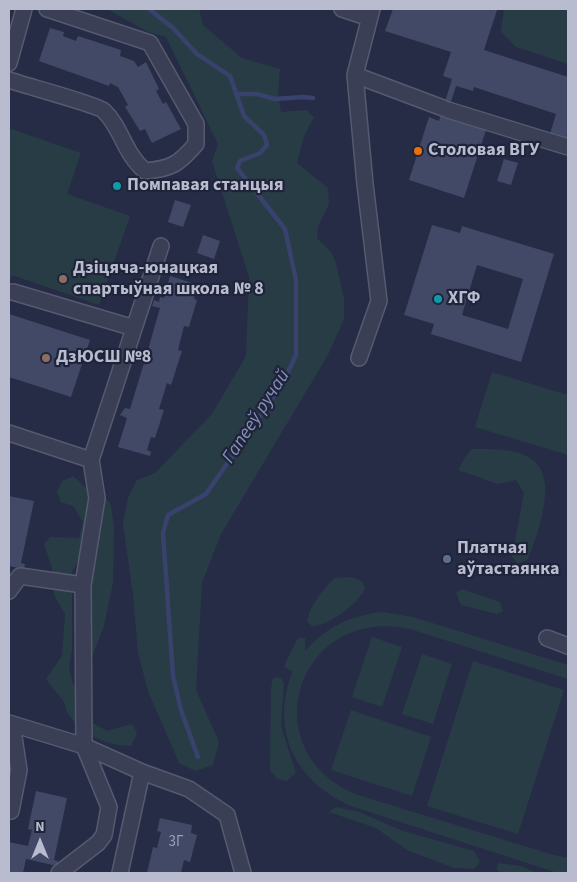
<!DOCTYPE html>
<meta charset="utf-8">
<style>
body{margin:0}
#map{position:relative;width:577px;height:882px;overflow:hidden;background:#262c46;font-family:"Source Sans 3",sans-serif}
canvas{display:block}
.frame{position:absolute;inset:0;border:10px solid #b8bcce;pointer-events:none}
.north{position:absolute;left:15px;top:817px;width:50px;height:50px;-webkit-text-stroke:4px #1f243a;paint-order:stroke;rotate:0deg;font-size:14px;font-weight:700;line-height:20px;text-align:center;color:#b8bcce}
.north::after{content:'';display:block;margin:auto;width:18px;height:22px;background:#b8bcce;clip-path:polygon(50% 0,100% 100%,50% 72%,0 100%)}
</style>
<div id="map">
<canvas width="577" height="882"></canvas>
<div class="frame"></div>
<div class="north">N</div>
</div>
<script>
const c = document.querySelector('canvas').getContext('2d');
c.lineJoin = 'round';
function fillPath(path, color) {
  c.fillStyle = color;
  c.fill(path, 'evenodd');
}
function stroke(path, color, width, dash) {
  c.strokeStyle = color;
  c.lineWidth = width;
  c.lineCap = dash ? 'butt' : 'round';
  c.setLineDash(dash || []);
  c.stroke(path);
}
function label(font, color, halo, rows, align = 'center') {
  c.font = font + ' "Source Sans 3",sans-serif';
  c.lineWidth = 4.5;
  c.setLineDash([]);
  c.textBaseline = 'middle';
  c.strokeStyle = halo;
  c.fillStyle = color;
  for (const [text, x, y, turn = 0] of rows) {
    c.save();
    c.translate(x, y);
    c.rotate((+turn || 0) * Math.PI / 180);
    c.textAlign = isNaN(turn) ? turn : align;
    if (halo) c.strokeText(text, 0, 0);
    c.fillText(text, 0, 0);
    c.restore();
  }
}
const green = new Path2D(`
 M107,9H199L203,25L242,58L280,69L278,94L281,112L306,110L314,117L304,136L297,163L328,188L329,204L318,226L317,238L331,252L336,263L344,299V319L328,355L221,534L202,583L196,690L219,742L213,765L195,771L179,763L148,691L138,653L133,595L123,524L128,498L137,480L155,473L212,414L246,356L249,277L212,161L218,144L166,37L148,32Z
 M504,9H568V64L516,47L501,32Z
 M11,129L81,153L67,194L130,216L99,305L12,275L9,282V136Z
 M492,372L568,395V455L475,427Z
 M472,449C490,449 514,448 530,458C560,476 538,533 528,559L518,564L512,557L524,493L516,480L498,484L458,470L466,456Z
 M73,476L92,493L104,496L111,505L114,528L113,583L104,626L93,655L85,653L84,563L78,561L72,572V649L69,668L73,684L85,693L93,723L107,731L132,724L137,733L131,746C106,746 81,734 67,712C65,707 65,701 61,698C56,691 51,687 46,679L62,656L65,614L54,595L52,568L44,544L50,537L79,538L83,522L73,506L61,502L57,491L62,481Z
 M351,577L362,581L365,588C360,603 327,627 312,626L307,621C311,603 322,592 334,578Z
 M462,589L500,602L503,611L497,614L461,605L456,593Z
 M382,612L413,617L568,665V679L410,629C297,604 250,752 358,795L550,854L568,858V873H558L354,807C295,783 269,730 293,670L290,671L284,666L298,638H305V651C326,627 350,616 382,612Z
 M372,637L402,647L382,707L352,697Z
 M422,654L452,664L433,724L402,714Z
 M473,661L564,690L518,834L427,806Z
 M281,677L284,684L281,726L296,773L287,781L277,779L270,770L271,689L273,678Z
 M351,710L431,737L412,796L331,770Z
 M336,807L359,812L403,831L474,851L480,862L474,869L454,868L407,850L376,828L329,812Z
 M498,863L521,866L537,873H502L497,870Z`);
const stream = new Path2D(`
 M149,9L173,28L197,54L230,76L244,116L264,135L267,145L260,153L240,161L237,168L285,229L296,280V355L283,383L206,494L168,515L163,533L173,676L181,710L198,757
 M236,94H257L275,99L303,97L313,98`);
const building = new Path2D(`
 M393,9L497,10L484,50L568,77V139L550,134L556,114L474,87L473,91L456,86L446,117L486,130L464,198L409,180L429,117L439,121L452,79L443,76L451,52L385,31Z
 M50,28L64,32L63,36L76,41L78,36L121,50L120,56L134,61L138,67L146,62L159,89L156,91L163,104L166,102L181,129L152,143L145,129L140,131L125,107L128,105L118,87L110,83L109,86L39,61Z
 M504,159L518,163L511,185L497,181Z
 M175,200L191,205L183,227L168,222Z
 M432,225L460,233L462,226L554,254L521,362L431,334L434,324L404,315ZM477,265L523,279L508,329L462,315Z
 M203,235L220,241L214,259L197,253Z
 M170,276L202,286L201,291L196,290L194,299L197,300L189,327L184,326L178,350L182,351L171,385L167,383L159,409L164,410L155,438L151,437L147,450L151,452L150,456L118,447L127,418L120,415L125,408L130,409L144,363L137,361L143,352L147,353L160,308L152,306L154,300L159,302L160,297L164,298Z
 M9,314L90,340L71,397L9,377Z
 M9,496L34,501L21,563L25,564L24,569L9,566Z
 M36,791L67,798L54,860L58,861L57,866L26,859L23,873H9V842L28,846L32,830L28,829Z
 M160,818L192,825L191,833L197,835L190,862L184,860L181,873H147L153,847L157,848L161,832L157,831Z`);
const minor = new Path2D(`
 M342,9L369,18
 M9,63L24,9
 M355,75L443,108
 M9,80C23,85 98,105 104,111C122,128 123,152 145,171C171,169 179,164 196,144V124L150,43L47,9
 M448,110L568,147
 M13,292L134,328
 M359,358L379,301L365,184L355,75L372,9
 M9,433L91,460L97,498L83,585L84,746L109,807L104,835L98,843L59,873
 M91,460L161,246
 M9,591L20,576L83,585
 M547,638L568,646
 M9,723L84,746L142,772L189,789L227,815L243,873
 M11,811L19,770L12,724
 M120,873L142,772`);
const markers = [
 [418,151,5,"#e8710a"],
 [117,186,5,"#0f9aa8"],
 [63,279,5,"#8d6e63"],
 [438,299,5,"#0f9aa8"],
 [46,358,5,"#8d6e63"],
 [447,559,5,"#5c6f8a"]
];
const numberNames = [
 ["3Г",176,843]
];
const poiNames = [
 ["Столовая ВГУ",428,151],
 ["Помпавая станцыя",127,186],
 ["Дзіцяча-юнацкая",73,269],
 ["спартыўная школа № 8",73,290],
 ["ХГФ",448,299],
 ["ДзЮСШ №8",56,358],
 ["Платная",457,549],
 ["аўтастаянка",457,570]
];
const waterNames = [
 ["Гапееў ручай",257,417,-57]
];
fillPath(green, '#283c46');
stroke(stream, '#39426d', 4.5);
fillPath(building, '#424966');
stroke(minor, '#565a6f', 18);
stroke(minor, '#3b3f55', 15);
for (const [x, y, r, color] of markers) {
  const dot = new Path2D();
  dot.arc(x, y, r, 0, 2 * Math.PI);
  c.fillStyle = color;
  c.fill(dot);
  stroke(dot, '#1f243a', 2);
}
label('15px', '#9a9fb4', null, numberNames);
label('bold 18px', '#b8bcce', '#1f243a', poiNames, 'left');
label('italic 19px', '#8590bb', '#1f243a', waterNames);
</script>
